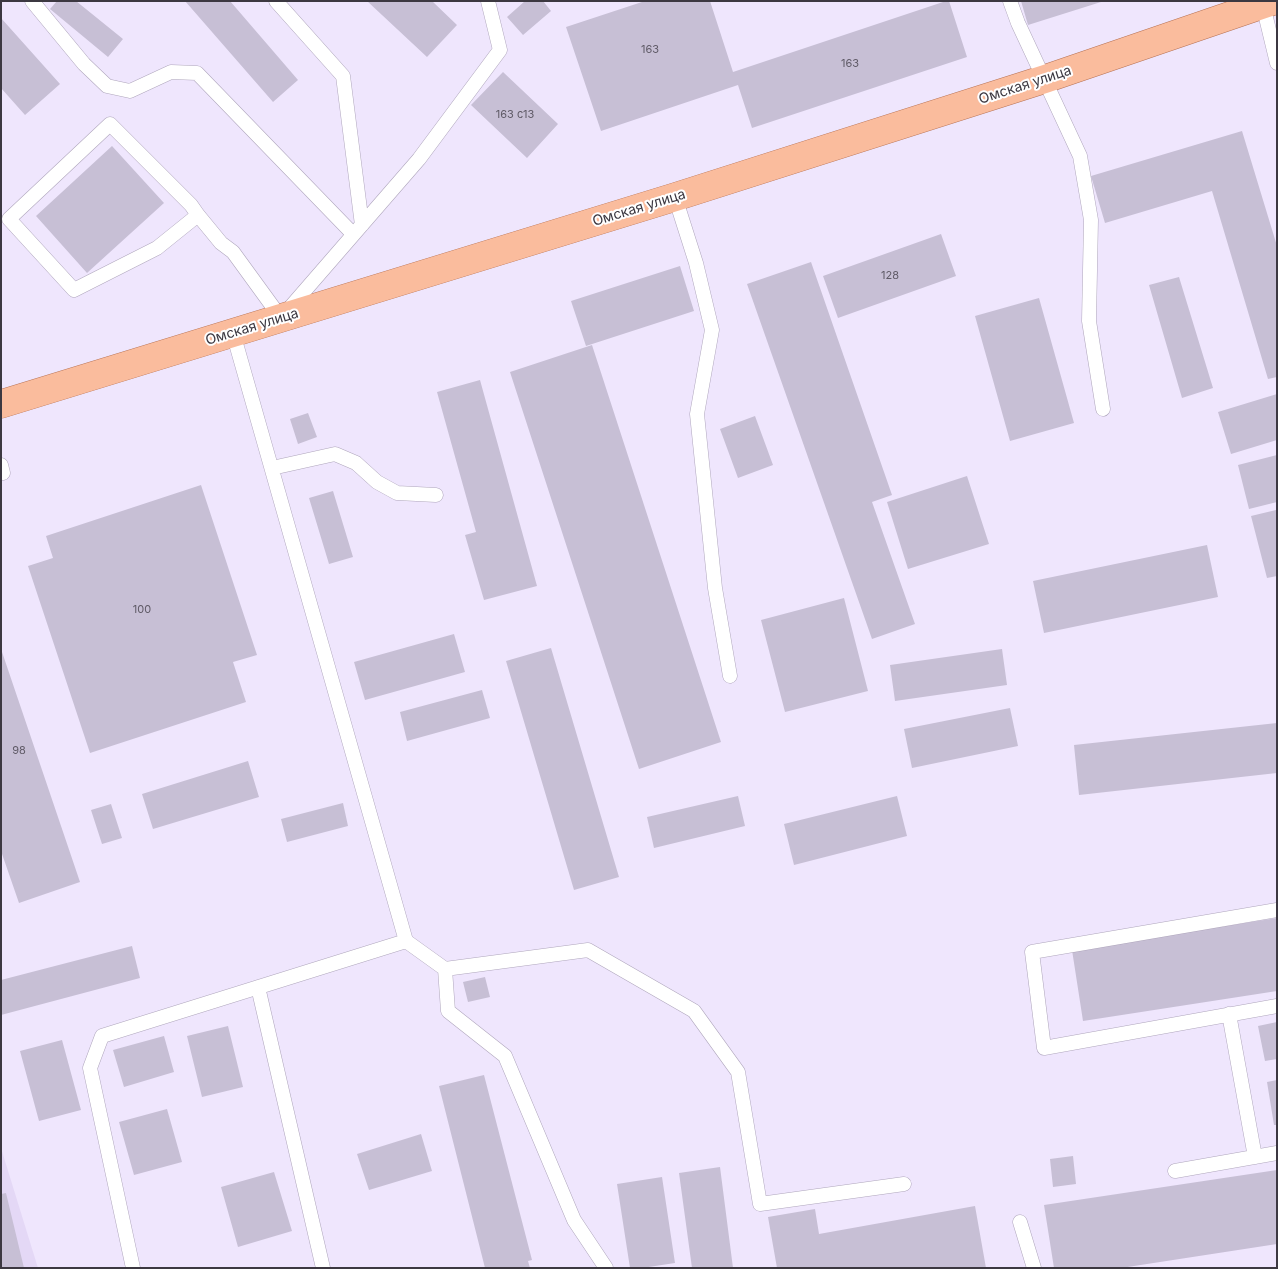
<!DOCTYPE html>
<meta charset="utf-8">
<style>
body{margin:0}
#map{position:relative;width:1278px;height:1269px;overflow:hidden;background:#efe6fd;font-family:Inter,sans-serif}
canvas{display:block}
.frame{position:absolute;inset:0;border:2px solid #3c3841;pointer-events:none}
</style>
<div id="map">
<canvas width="1278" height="1269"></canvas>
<div class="frame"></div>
</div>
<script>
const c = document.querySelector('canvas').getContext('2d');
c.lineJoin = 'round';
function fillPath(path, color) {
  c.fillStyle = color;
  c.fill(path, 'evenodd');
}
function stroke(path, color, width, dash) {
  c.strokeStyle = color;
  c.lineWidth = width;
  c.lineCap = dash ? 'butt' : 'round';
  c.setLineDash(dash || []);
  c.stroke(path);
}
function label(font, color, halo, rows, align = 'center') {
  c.font = font + ' Inter,sans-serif';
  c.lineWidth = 4;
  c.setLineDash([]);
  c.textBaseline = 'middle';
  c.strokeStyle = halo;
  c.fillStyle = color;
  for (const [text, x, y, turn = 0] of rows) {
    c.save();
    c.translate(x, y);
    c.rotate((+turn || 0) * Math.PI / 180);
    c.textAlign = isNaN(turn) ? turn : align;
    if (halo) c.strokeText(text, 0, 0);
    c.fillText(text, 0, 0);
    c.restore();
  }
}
const built = new Path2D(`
 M1,1148L38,1268H1Z`);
const building = new Path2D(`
 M57,1H76L123,39L108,57L50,9Z
 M185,1H230L298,80L273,102Z
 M367,1H432L457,25L427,57Z
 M525,1H543L551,11L523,35L507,17Z
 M645,1H710L733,72L946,1H949L967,57L752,128L738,85L601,131L566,27Z
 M1021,1H1101V2L1028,25Z
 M1,18L60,84L25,115L1,88Z
 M503,72L558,124L527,158L471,105Z
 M1242,131L1277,246V377L1268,379L1212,191L1105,223L1091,176Z
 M112,146L164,203L87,273L36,216Z
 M941,234L956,276L838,318L823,276Z
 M811,262L892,495L872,502L915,624L872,639L747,284Z
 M680,266L694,311L586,346L571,301Z
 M1179,277L1213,388L1182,398L1149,285Z
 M1039,298L1074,423L1010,441L975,316Z
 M592,345L721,742L639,769L510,372Z
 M480,380L537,586L484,600L465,535L476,532L437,392Z
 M1277,394V440L1231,454L1218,412Z
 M308,413L317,437L298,444L290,419Z
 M755,416L773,465L738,478L720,429Z
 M1277,455V502L1249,509L1238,465Z
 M967,476L989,544L908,569L887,502Z
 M201,485L257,655L233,662L246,702L90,753L28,566L53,558L46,536Z
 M333,491L353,557L329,564L309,498Z
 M1276,510L1277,515V576L1267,578L1251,516Z
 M1207,545L1218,597L1044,633L1033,581Z
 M844,598L868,691L785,712L761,620Z
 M454,634L465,672L365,700L354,662Z
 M551,648L619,877L574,890L506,661Z
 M1,649L80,882L19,903L1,851Z
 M1002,649L1007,685L895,701L890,665Z
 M482,690L490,718L407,741L400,712Z
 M1010,708L1018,746L912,768L904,729Z
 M1277,723V773L1079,795L1074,745Z
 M248,761L259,797L153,829L142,794Z
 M738,796L745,826L654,848L647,817Z
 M897,796L907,836L794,865L784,824Z
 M343,803L348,826L287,842L281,819Z
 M111,804L122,838L102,844L91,810Z
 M1277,918V991L1083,1021L1072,950Z
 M132,946L140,978L1,1015V980Z
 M485,977L490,997L468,1002L463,982Z
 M1277,1022V1059L1265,1061L1258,1026Z
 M228,1026L243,1087L202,1097L187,1036Z
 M164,1036L174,1072L124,1087L113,1050Z
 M62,1040L81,1110L39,1121L20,1051Z
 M484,1075L532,1260L528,1261L530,1268H485L439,1086Z
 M1277,1080V1125H1274L1267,1082Z
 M167,1109L182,1162L134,1175L119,1122Z
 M421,1134L432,1171L369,1190L357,1154Z
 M1073,1156L1076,1184L1053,1187L1050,1159Z
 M720,1167L733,1268H692L679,1173Z
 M1277,1170V1244L1121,1268H1054L1044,1205Z
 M274,1172L292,1231L238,1247L221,1187Z
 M662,1177L675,1263L642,1268H630L617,1184Z
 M6,1193L24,1268H1V1194Z
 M975,1206L986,1268H777L768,1217L815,1209L819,1234Z`);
const service = new Path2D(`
 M32,1L84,64L107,86L130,91L171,72L197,73L353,234
 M276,1L343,76L362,225
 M1010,1L1018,23L1080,156L1091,220L1089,321L1103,409
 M1262,1L1277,63
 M675,197L696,263L712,330L697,414L715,588L730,676
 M198,215L191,205L110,124L9,219L74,290L157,248L198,215L221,243L233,252L281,318L419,159L500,50L488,1
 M233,333L406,941L445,969L588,950L694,1011L738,1072L760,1204L904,1184
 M1,465L3,473
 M272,468L335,454L356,463L377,482L397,493L436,495
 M1277,910L1032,952L1044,1048L1277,1006
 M445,969L448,1011L505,1056L574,1220L606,1268
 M258,987L323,1268
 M1229,1014L1255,1157
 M1175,1171L1277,1153
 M1020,1222L1034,1268
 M133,1268L90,1068L102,1036L406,941`);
const primary = new Path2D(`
 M1,404L675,197L1045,79L1273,1`);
const numberNames = [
 ["163",650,50],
 ["163",850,64],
 ["163 с13",515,115],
 ["128",890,276],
 ["100",142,610],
 ["98",19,751]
];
const streetNames = [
 ["Омская улица",1025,85,-18],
 ["Омская улица",639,208,-17],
 ["Омская улица",252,327,-17]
];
fillPath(built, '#e4d8f6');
fillPath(building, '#c7bfd5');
stroke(service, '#afa6bc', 15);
stroke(primary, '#b57153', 29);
stroke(service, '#fff', 14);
stroke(primary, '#fabc9d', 28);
label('11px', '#5f5a66', null, numberNames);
label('14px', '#3c3841', '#fff', streetNames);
</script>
